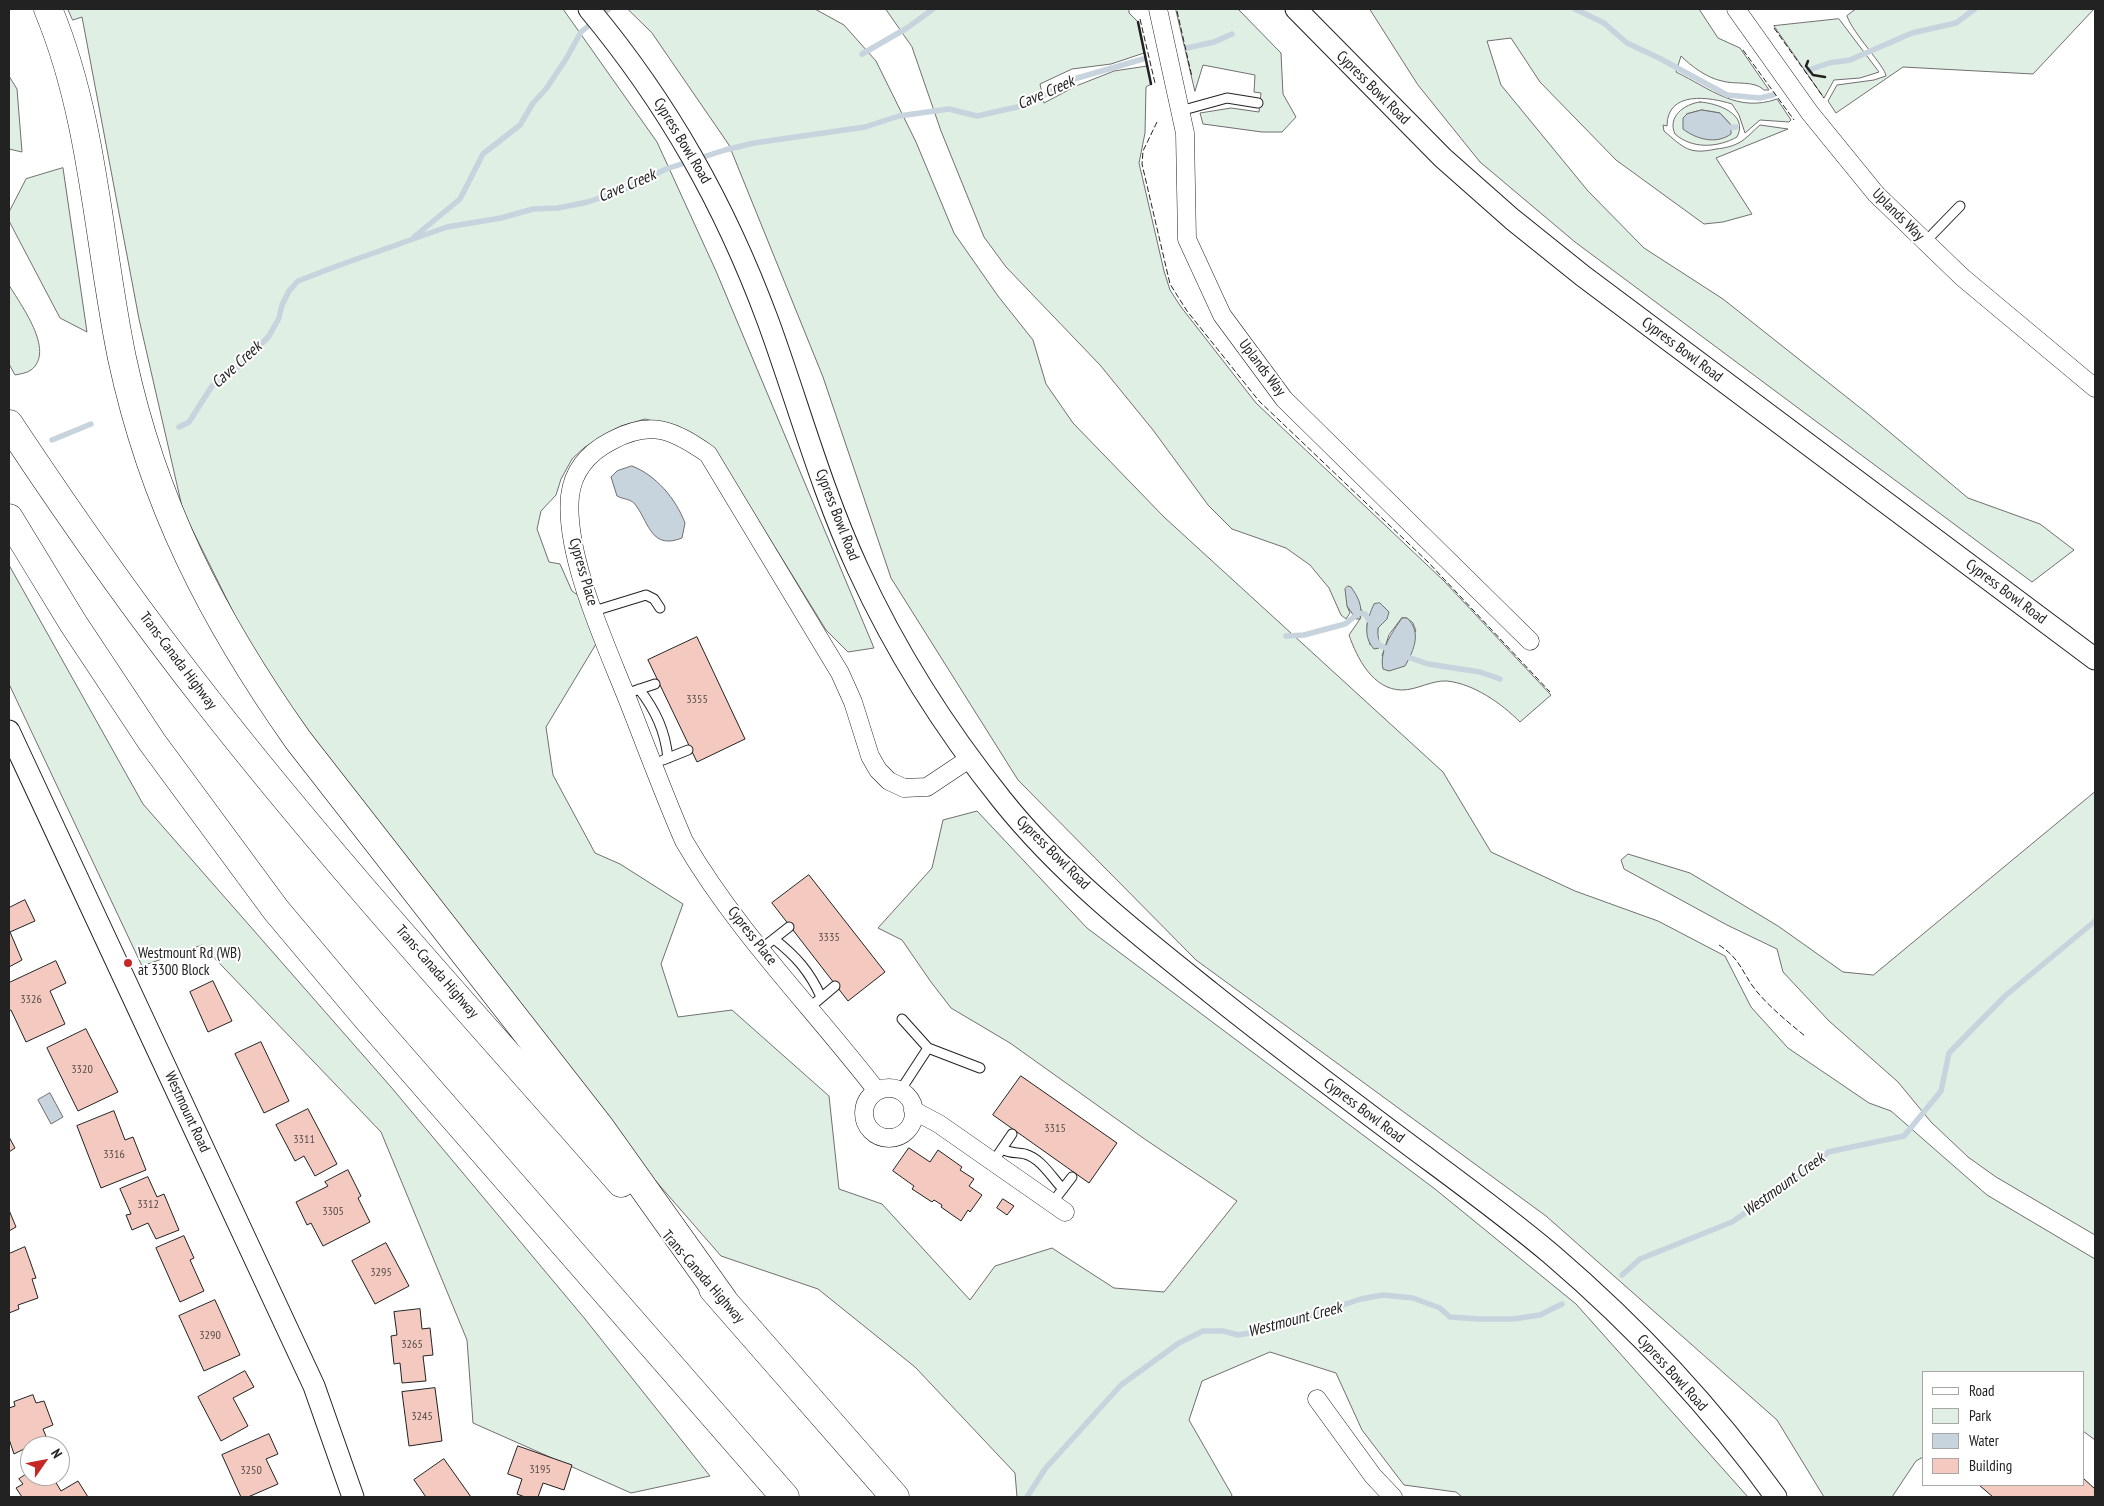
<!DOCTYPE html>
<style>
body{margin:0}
#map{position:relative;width:2104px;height:1506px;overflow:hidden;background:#fff;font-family:"PT Sans Narrow",sans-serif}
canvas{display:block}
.frame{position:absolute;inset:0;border:10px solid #222;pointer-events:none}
.legend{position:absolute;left:1922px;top:1371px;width:162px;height:115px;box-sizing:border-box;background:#fff;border:1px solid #a7a7a7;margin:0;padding:6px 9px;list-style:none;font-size:15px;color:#222}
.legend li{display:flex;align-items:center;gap:10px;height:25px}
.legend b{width:25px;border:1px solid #a7a7a7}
.north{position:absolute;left:20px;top:1436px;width:50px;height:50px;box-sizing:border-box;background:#fff;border:1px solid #a7a7a7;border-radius:50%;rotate:57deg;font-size:14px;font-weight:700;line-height:20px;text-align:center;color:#222}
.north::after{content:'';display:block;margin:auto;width:18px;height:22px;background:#c62828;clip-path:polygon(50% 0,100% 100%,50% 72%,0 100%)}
</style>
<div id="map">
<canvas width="2104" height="1506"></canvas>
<div class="frame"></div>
<ul class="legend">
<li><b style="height:6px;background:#fff"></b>Road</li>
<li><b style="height:14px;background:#e0efe3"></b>Park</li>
<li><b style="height:14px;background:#c7d3dd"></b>Water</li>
<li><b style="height:14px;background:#f3c9c0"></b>Building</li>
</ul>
<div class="north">N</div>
</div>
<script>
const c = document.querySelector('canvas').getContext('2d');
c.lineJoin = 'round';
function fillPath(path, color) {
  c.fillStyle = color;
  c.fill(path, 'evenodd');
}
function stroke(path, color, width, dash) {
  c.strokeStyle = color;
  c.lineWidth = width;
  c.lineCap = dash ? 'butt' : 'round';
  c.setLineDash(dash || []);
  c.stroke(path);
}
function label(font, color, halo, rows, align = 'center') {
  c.font = font + ' "PT Sans Narrow",sans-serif';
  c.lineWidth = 4;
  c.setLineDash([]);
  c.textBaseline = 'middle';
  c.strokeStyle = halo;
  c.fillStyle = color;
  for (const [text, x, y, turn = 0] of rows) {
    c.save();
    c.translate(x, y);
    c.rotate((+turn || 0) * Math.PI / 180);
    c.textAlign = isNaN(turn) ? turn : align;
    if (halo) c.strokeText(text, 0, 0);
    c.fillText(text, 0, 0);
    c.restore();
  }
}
const green = new Path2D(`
 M68,9H563L657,142L716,271L874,648L848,652L826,630L738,487L661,423L645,419L621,426L585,447L572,459L561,479L556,495L541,511L537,529L549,562L560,564L572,591L582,598L596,644L546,727L553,775L595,853L620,864L683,904L661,964L678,1017L732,1010L829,1096L839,1189L882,1204L970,1300L995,1266L1052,1248L1114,1288L1164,1292L1237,1201L1146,1140L1010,1043L951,1008L931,982L902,940L878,928L932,868L943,820L977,811L1087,928L1435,1189L1576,1304L1748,1497H1462L1456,1492L1404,1485L1362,1430L1336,1373L1270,1352L1202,1381L1189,1420L1232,1495L1231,1497H1017L1015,1473L915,1367L818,1289L721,1256L647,1171L383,841L258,662L183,511L139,319L82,17L73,20Z
 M628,9H815L844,25L876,61L916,142L954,233L998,296L1033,340L1046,384L1073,423L1164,517L1443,772L1491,852L1575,891L1658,921L1725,956L1751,1007L1788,1048L1869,1103L1891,1111L1987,1195L2095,1259V1440L2083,1431V1372H1923V1457L1916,1461L1892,1497H1824L1777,1420L1546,1216L1196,960L1018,780L891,578L823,377L729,145L652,33Z
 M886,9H1129V13L1138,22L1144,53L1111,64L1072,69L1040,84L1044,103L1076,86L1114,71L1147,66L1151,84L1146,87L1145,133L1139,163L1164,271L1170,290L1181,307L1256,403L1444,581L1551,695L1520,722C1501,703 1474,684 1447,681C1432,680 1417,690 1402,690C1373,690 1357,658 1349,635L1360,619L1362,610L1347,606L1350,613L1346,619L1341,615L1329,588L1310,565L1286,548L1232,529L1208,505L1153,430L1100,365L1006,267L984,237L941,131L912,47ZM1368,618L1387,619L1378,628L1377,638L1370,645L1367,629ZM1402,618H1407L1413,623L1416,631L1382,656L1389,635Z
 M1176,9H1238L1281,53L1283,94L1296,117L1282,132H1262L1203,124L1200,113L1231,108L1259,112L1261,93L1254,92L1255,75L1203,65L1195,91Z
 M1370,9H1699L1718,38L1740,48L1769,90H1764C1754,80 1735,85 1722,81C1707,78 1691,66 1681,56L1676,72C1711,89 1737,113 1777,99L1791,120L1789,122L1760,120L1745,133L1739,115L1732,104C1710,97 1667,90 1667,126L1663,125L1664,131C1684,148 1689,155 1716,149C1726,148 1734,146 1742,141C1749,136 1754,130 1760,125L1788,129L1716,158L1752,214L1723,222L1704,224L1616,160L1540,82L1511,38L1487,41L1501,85L1588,191L1644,248L1723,299L1868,414L1968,498L2040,524L2074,550L2032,582L1575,242L1480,162L1418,85Z
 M1856,9H2094L2033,74L1903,67L1836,113L1828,101L1837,85L1874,80L1886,76C1885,66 1853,34 1847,16Z
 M1839,19L1879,72L1860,78L1834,80L1824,98L1774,26Z
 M9,76L17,89L22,152L9,149Z
 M1700,102C1717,103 1749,114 1737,137C1717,148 1692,149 1675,134C1667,117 1684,104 1700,102ZM1702,110L1720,113L1731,125L1687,114Z
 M63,168L87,332L60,318L9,221V212L26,179Z
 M9,285C20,304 56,351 31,370C27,373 20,374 15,375L9,364Z
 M9,565L143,804L391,1087L585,1319L710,1476L631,1493L473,1423L467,1340L381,1132L202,945L142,966L9,684Z
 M2095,792V1235L1996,1177L1968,1157L1931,1122L1898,1082L1829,1021L1783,972L1777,949L1727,925L1624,869L1621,860L1628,854L1690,873L1778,926L1843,972L1873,975Z`);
const water = new Path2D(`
 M1702,110L1720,113L1731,125V134C1716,145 1696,139 1683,129V118L1687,114Z
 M632,466C656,475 676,499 685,523L682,538C652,550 649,524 637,507C632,498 624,500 617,496L611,477L617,471Z
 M1348,586L1351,587C1358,597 1363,606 1360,619H1356L1347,606L1345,589Z
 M1380,603L1389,612L1387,619L1378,628C1377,635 1380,642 1379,648L1374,649C1362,636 1367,619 1374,604Z
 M1402,618H1407C1422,632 1414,650 1405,666L1389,671L1383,669C1379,650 1392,633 1402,618Z
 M50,1093L63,1117L51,1124L38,1100Z`);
const stream = new Path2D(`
 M1575,9L1604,23L1627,43L1659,58L1727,95L1760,98L1773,95
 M1187,48L1214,42L1232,34
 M862,54L907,28L933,9
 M1809,70L1829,63L1850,60L1912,33L1956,23L1975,9
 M1724,128L1736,127
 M414,237L460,199L483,154L520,125L533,103L546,89L566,59L581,32L609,9
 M179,427L189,422L212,386L224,379L243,363L269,336L279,318L282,305L289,291L298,281L337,266L447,227L501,218L533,209L558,208L588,202L625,189L666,169L725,150L754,143L865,127L899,116L949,109L977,116L1026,105L1074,79L1143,59
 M52,440L91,424
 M1286,636L1304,635L1345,624L1359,613L1365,614L1371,623
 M1375,639L1379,645L1392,651
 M1405,656L1428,664L1480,672L1500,679
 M1622,1275L1640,1259L1732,1222L1816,1165L1828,1152L1904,1136L1941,1091L1949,1053L2005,996L2095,921
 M1027,1497L1045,1469L1121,1385L1179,1343L1203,1331H1223L1238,1335L1261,1331L1361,1299L1383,1295L1413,1298L1440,1308L1450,1317L1479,1319H1513L1540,1315L1562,1304`);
const building = new Path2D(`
 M697,637L745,739L697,762L648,660Z
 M809,875L885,972L848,1001L772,903Z
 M25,900L35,921L10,932L22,960L9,967V908Z
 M56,961L66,983L50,991L65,1024L26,1042L11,1010L9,1011V983Z
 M213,981L232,1021L208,1032L190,992Z
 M86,1029L118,1092L78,1111L47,1048Z
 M261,1042L289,1101L264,1113L235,1054Z
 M1021,1076L1117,1143L1089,1183L993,1115Z
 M308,1109L337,1164L315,1176L304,1156L295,1161L276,1125Z
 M114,1111L125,1140L133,1137L146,1170L101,1188L77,1126Z
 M9,1137L15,1148L9,1152Z
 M909,1148L930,1162L938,1150L962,1167L960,1170L974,1179L969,1186L982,1195L970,1212L968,1210L961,1221L941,1207L942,1205L934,1200L932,1202L912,1189L914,1186L893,1171Z
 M348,1170L361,1196L358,1198L370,1222L323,1246L311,1223L307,1225L296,1202L328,1186L325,1182Z
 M148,1177L157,1197L164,1194L179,1230L156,1239L148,1223L132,1230L126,1215L131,1214L120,1189Z
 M1003,1199L1014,1206L1007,1215L997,1208Z
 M9,1210L16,1227L9,1231Z
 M184,1236L194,1258L190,1260L204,1291L180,1302L156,1248Z
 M386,1243L409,1286L375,1304L352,1261Z
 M25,1247L36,1278L32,1279L38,1298L18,1305L19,1309L9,1313V1254Z
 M215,1300L240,1355L204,1371L179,1316Z
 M420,1309L422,1329L430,1328L433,1355L423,1356L426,1381L402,1383L400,1363L394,1364L391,1336L397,1335L394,1312Z
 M245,1371L254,1387L233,1398L248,1426L221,1441L198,1397Z
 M435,1388L442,1441L409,1446L402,1392Z
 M33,1395L36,1403L44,1401L53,1425L43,1429L48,1441L30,1446L14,1454L9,1439V1408L15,1406L14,1402Z
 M269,1434L278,1454L266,1459L278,1484L248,1497H241L222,1455Z
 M518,1446L572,1465L564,1490L543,1483L538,1497H525L517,1494L522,1479L508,1474Z
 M444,1459L471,1497H426L414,1480Z
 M30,1472V1476H52L61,1491L78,1481L88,1497H22L16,1488L23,1484L19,1479Z
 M2083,1478L2095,1489V1497H1993L1979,1485H2083Z`);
const service = new Path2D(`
 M1180,111L1227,98L1258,103
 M1925,242L1960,206
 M594,611L646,595L654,599L660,608
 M639,689C656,711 665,731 668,758
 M634,691L655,684
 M663,760L688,750
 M774,939C796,956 810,972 821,997
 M761,949L789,927
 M809,1008L835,986
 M902,1019L928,1048L980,1068
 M900,1091L928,1048
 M1002,1149C1012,1154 1016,1152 1025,1154C1042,1159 1052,1178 1063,1189
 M993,1162L1012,1134
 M1052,1203L1072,1177`);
const minor = new Path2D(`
 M1158,9L1185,133L1187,239L1222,315L1284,399L1530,641
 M1736,9L1810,113L1876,194L1962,277L2095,388
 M864 1113a25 25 0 1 1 50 0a25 25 0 1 1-50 0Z
 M877,1091C813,1008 737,932 684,841C664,795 647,749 629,703C607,647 564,556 570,496C573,470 588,453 611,441C651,419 673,430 708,454L840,673L853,702L870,756L878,770L889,781L904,788L927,787L969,759
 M913,1110L939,1124L1065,1212
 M1317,1399L1373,1476L1393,1497`);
const tertiary = new Path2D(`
 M589,9C668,104 725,205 768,321C798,403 821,489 858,569C896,652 945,729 1002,800C1061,874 1137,934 1210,992C1276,1045 1344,1096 1412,1147C1459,1182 1506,1216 1551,1254C1634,1325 1712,1408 1776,1497
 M1296,9L1443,158L1512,219L1583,276L2095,659
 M9,731L314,1386L353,1497`);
const motorway = new Path2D(`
 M48,9C94,119 98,242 122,358C153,503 213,620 298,740L600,1127L724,1301
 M9,424C72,519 138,613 209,703C339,869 482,1024 621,1183
 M9,518L73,623L152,742L276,910L366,1017L785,1497
 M713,1289L895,1497`);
const fence = new Path2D(`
 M1177,11L1192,77
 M1140,19L1155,83
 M1774,28L1824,98
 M1743,50L1794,120
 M1157,122L1143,151L1142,164L1170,284L1187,311L1259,401L1428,562L1550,692
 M1719,945C1742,960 1742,974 1758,993C1772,1009 1789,1023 1805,1036`);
const wall = new Path2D(`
 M1138,22L1151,84
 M1808,61L1806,66L1813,75L1825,77`);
const markers = [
 [128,963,5,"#c62828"]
];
const numberNames = [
 ["3355",697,700],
 ["3335",829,938],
 ["3326",31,1000],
 ["3320",82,1070],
 ["3315",1055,1129],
 ["3311",304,1140],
 ["3316",114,1155],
 ["3312",148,1205],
 ["3305",333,1212],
 ["3295",381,1273],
 ["3290",210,1336],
 ["3265",412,1345],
 ["3245",422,1417],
 ["3195",540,1470],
 ["3250",251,1471]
];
const streetNames = [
 ["Cypress Bowl Road",1373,88,45],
 ["Cypress Bowl Road",682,141,59],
 ["Uplands Way",1898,215,45],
 ["Cypress Bowl Road",1682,350,37],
 ["Uplands Way",1262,368,53],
 ["Cypress Bowl Road",837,515,69],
 ["Cypress Place",583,572,74],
 ["Cypress Bowl Road",2006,592,37],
 ["Trans-Canada Highway",178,661,53],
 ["Cypress Bowl Road",1053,853,45],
 ["Cypress Place",752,936,52],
 ["Trans-Canada Highway",437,972,49],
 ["Cypress Bowl Road",1364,1111,37],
 ["Westmount Road",187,1112,65],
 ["Trans-Canada Highway",703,1277,49],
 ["Cypress Bowl Road",1672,1373,48]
];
const poiNames = [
 ["Westmount Rd (WB)",138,954],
 ["at 3300 Block",138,971]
];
const waterNames = [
 ["Cave Creek",1046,93,-24],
 ["Cave Creek",627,186,-23],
 ["Cave Creek",237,365,-42],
 ["Westmount Creek",1784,1185,-36],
 ["Westmount Creek",1295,1320,-15]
];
fillPath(green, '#e0efe3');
stroke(green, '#6f6f6f', 1);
fillPath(water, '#c7d3dd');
stroke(water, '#6f6f6f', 1);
stroke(stream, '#c7d3dd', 5.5);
fillPath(building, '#f3c9c0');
stroke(building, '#222', 1);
stroke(service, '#222', 11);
stroke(minor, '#222', 19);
stroke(tertiary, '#222', 23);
stroke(motorway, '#222', 29);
stroke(service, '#fff', 9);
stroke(minor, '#fff', 18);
stroke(tertiary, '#fff', 21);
stroke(motorway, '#fff', 28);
stroke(fence, '#222', 1, [6, 2.5]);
stroke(wall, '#222', 2.5);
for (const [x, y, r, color] of markers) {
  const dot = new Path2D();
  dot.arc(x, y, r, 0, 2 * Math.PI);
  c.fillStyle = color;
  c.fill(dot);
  stroke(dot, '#fff', 2);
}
label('12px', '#564c4a', null, numberNames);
label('15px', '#222', '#fff', streetNames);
label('15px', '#222', '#fff', poiNames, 'left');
label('italic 16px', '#222', '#fff', waterNames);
</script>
